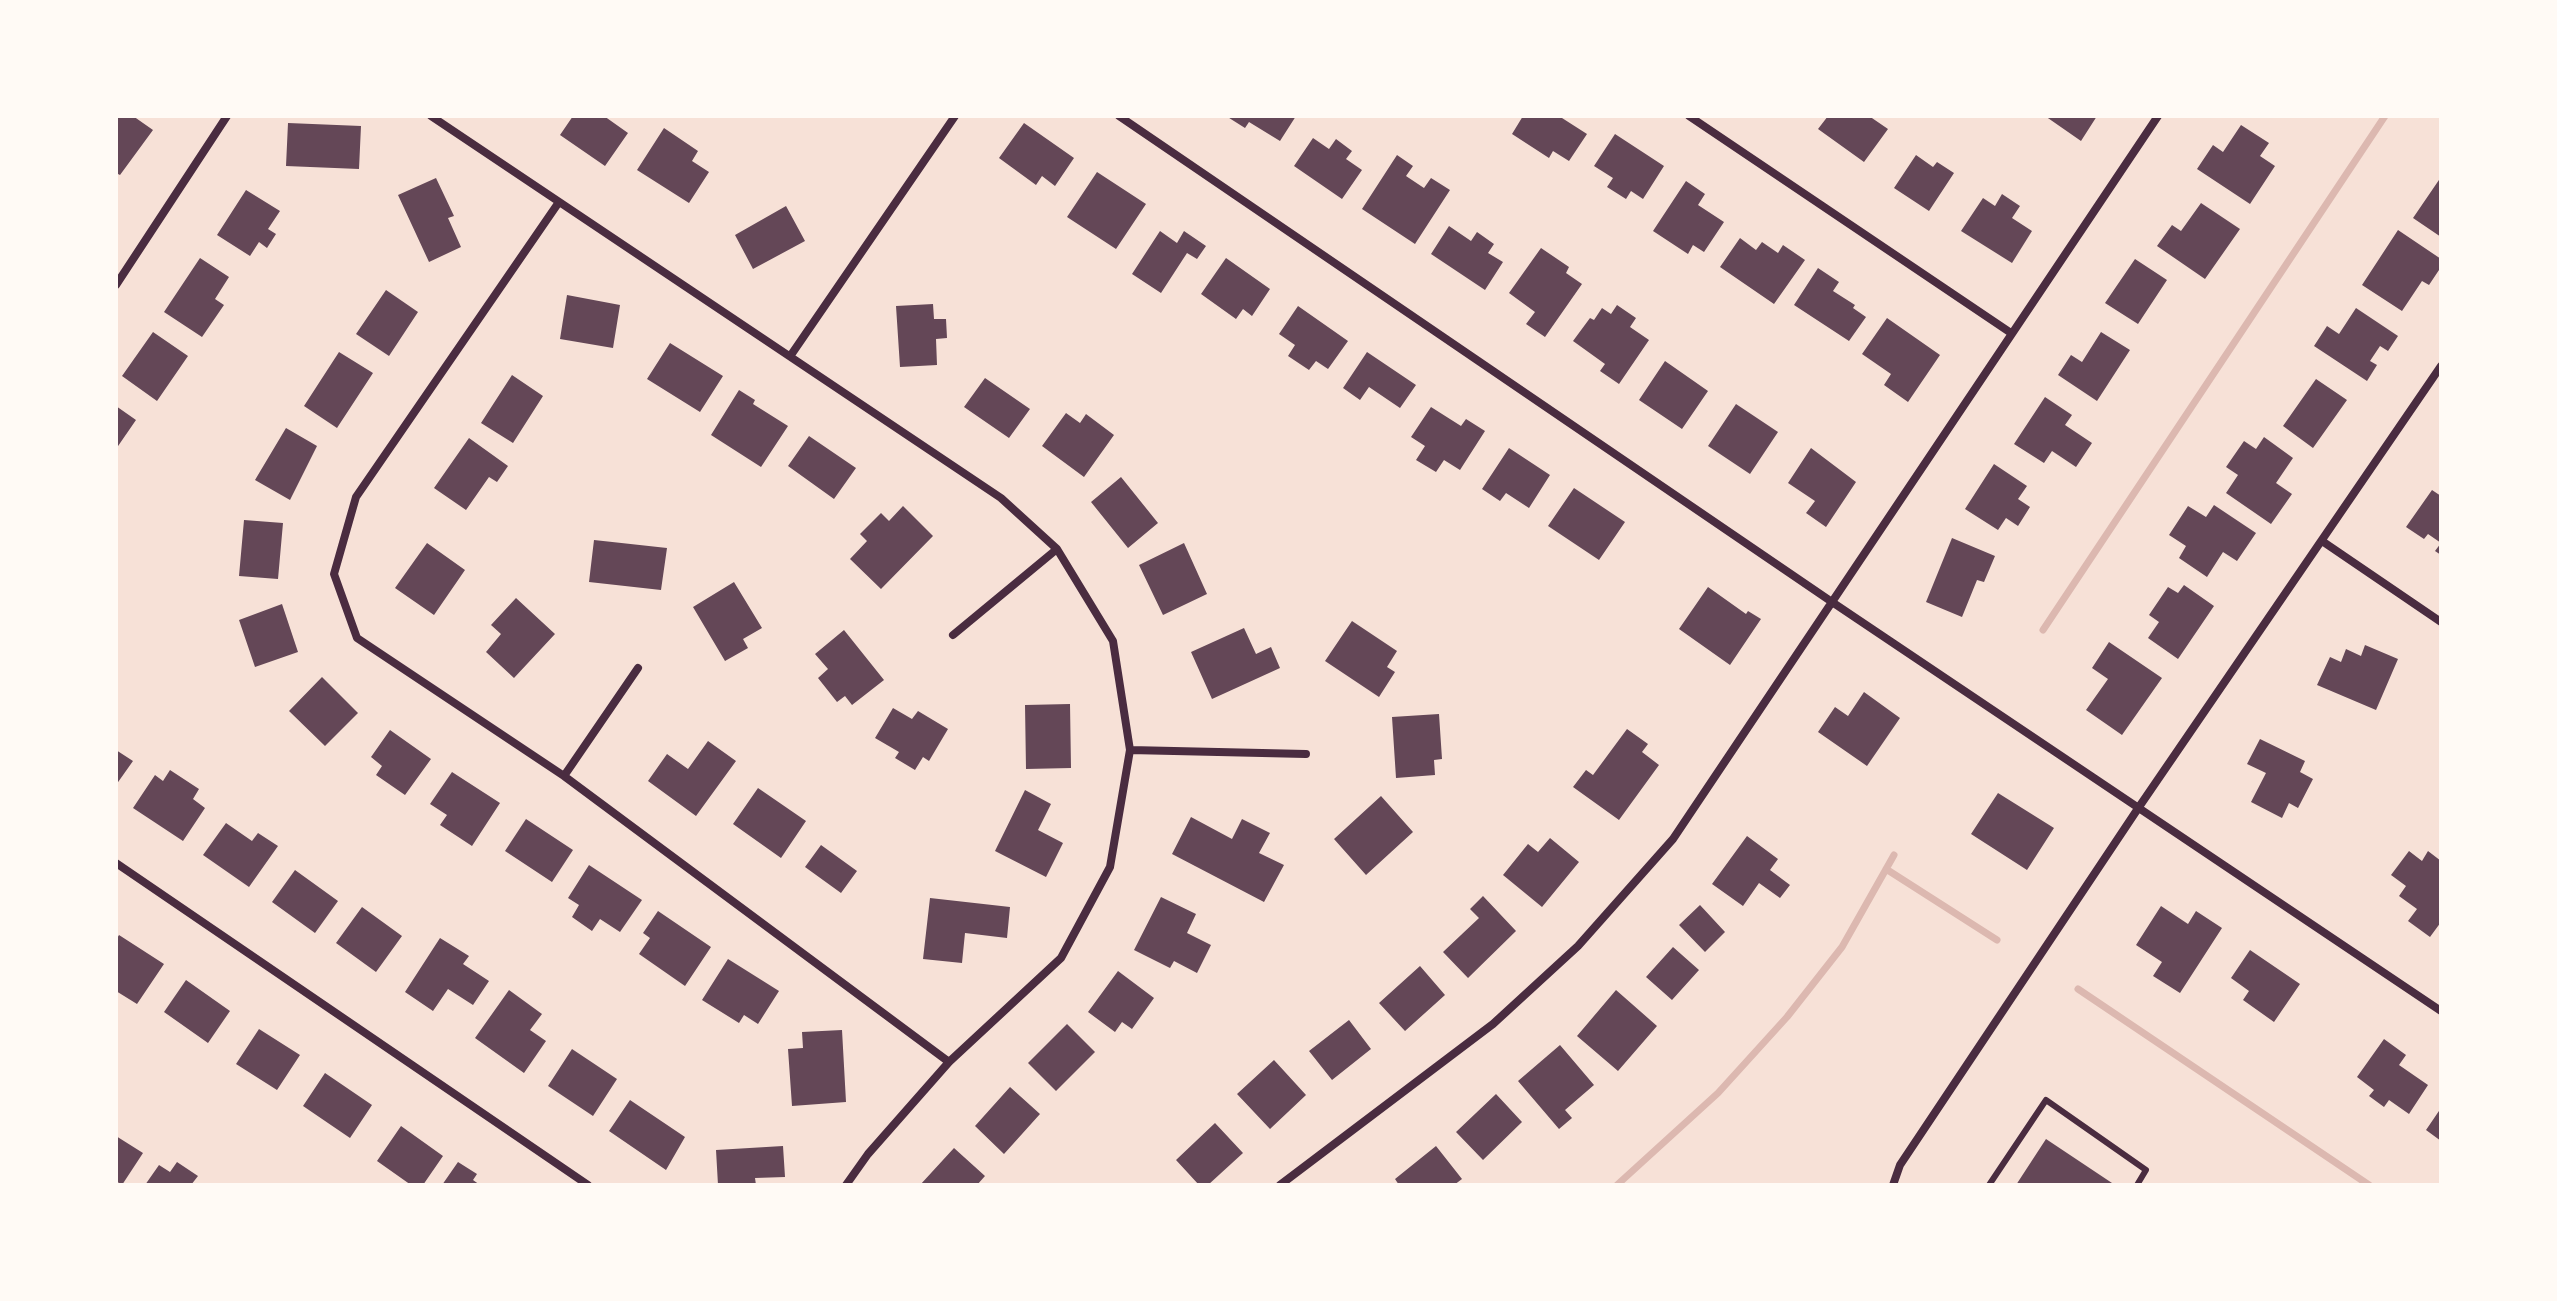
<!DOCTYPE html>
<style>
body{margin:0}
#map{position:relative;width:2557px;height:1301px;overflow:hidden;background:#f7e1d7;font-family:Signika,sans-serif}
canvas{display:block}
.frame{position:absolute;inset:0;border:118px solid #fffaf5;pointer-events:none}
</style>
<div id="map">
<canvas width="2557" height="1301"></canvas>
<div class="frame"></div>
</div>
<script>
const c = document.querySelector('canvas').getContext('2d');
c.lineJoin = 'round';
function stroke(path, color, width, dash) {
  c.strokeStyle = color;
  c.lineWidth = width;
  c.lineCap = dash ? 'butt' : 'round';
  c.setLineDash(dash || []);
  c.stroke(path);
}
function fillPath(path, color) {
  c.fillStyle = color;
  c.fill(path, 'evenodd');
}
const stream = new Path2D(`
 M2043,630L2385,116
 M1886,869L1997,940
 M2078,989L2369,1185
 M1617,1185L1718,1093L1787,1017L1842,947L1894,855`);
const building = new Path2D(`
 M116,116H133L153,130L120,175L116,173Z
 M573,116H604L628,133L605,166L560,135Z
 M1226,116H1296L1280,141L1249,122L1245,128Z
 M1523,116H1564L1562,118L1587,134L1569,161L1553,151L1549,158L1512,134Z
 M1828,116H1869L1888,129L1864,162L1818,129Z
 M2045,116H2097L2081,141Z
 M288,123L361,126L359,169L286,166Z
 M1024,123L1074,158L1055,186L1042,176L1036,185L999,158Z
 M2241,125L2269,143L2260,156L2275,166L2250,204L2197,169L2213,145L2223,152Z
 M664,128L698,151L692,161L709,172L689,203L637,170Z
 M1615,134L1664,166L1643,199L1631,191L1626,199L1607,187L1613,178L1594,166Z
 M1313,138L1329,149L1336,139L1352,151L1346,159L1362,170L1342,199L1294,166Z
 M1397,155L1413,166L1406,176L1424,188L1431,178L1450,190L1415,244L1362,209Z
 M1916,155L1933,167L1937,162L1954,173L1929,211L1894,188Z
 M1097,172L1146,204L1116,249L1067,217Z
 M2441,177V237L2413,218Z
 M436,178L454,216L448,218L461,247L429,262L398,195Z
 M1686,181L1705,194L1698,205L1724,222L1704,252L1693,245L1688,254L1653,231Z
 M246,190L280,211L268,229L276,234L267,248L259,242L250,256L217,235Z
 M2002,194L2020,206L2012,218L2032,231L2012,263L1961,231L1983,198L1995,206Z
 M2201,203L2240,229L2205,279L2157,246L2172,225L2181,231Z
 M786,206L805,241L753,269L735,235Z
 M1449,226L1471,241L1477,232L1494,244L1488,253L1503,262L1485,290L1431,254Z
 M2398,230L2441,259V267L2429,285L2422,281L2402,311L2362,285Z
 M1160,231L1177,243L1184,231L1206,246L1197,259L1187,253L1161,293L1132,274Z
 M1740,238L1756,250L1762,242L1778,253L1783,245L1805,260L1774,304L1720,267Z
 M1541,248L1569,267L1566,273L1582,284L1545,337L1526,324L1535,312L1509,293Z
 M200,258L229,277L215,299L224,305L202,337L164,312Z
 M1226,258L1270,289L1252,316L1243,309L1236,319L1201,294Z
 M2135,259L2167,280L2138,324L2105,303Z
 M1818,268L1839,282L1833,291L1855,305L1853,308L1866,317L1849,341L1794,305Z
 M386,290L418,312L389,356L356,334Z
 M567,295L620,305L613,348L560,339Z
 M933,304L934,319H946L947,338L936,339L937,365L900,367L896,306Z
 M1617,305L1636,318L1630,327L1649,340L1619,384L1600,371L1605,364L1573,341L1590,318L1594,320L1602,308L1611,314Z
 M1298,306L1348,341L1328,369L1316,361L1309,370L1288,356L1295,345L1279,334Z
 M2356,308L2398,336L2388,351L2380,346L2370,361L2377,365L2367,381L2314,346L2327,326L2339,334Z
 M1887,318L1940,355L1908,402L1884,385L1891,374L1862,354Z
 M153,332L188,356L157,401L122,376Z
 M2101,332L2130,350L2097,401L2058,375L2071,355L2082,362Z
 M670,343L723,376L700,412L647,379Z
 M339,352L373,373L337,428L304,406Z
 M1367,352L1416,385L1400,408L1369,387L1360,400L1343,388Z
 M1665,361L1708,391L1682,429L1639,400Z
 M512,375L543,396L513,443L481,423Z
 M985,378L1030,409L1009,438L964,407Z
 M2316,379L2347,400L2313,448L2283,426Z
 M739,390L755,400L753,404L788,426L761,467L711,435Z
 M2045,397L2072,415L2065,425L2092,443L2076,467L2052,451L2044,463L2014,444Z
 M1736,404L1778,432L1750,474L1708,446Z
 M116,406L136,420L116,449Z
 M1431,407L1461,426L1466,419L1485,431L1460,470L1444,460L1436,472L1416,460L1425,446L1411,437Z
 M1066,413L1080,423L1086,414L1114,435L1084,477L1042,446Z
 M286,428L317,446L290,500L255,480Z
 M809,436L856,468L834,499L788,466Z
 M2264,437L2293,458L2276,483L2292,494L2271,524L2226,493L2238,475L2226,467L2244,441L2256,449Z
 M469,438L508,466L497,482L489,477L466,510L434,488Z
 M1509,448L1550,475L1529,508L1506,493L1500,501L1482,489Z
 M1811,448L1856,482L1826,527L1806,513L1815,501L1788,483Z
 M1994,464L2027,486L2018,499L2030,507L2018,526L2006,518L1998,530L1965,509Z
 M1121,477L1158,523L1128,548L1091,502Z
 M1574,488L1625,522L1599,560L1548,526Z
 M2432,490L2441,496V555L2435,551L2441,543L2428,534L2424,539L2406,527Z
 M2214,505L2256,533L2237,561L2223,552L2207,577L2179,558L2186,546L2169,535L2188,506L2206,517Z
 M903,506L933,536L881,589L850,559L867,541L860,534L881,513L889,521Z
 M244,520L283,523L278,579L239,576Z
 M1952,538L1995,556L1984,582L1977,580L1962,617L1926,602Z
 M594,540L667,548L661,590L589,582Z
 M427,543L465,570L434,615L395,588Z
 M1184,543L1207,594L1163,615L1139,565Z
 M734,582L762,628L743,639L748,648L725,661L693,607Z
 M2184,585L2214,606L2178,659L2148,638L2159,622L2149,615L2168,587L2178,593Z
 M1708,587L1746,614L1748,611L1761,619L1730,665L1679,629Z
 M516,598L555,634L514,678L486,652L501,634L491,625Z
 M282,604L298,652L255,667L239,620Z
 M1352,621L1397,651L1387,667L1395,672L1379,697L1325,661Z
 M1244,628L1256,654L1271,647L1280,668L1212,699L1191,652Z
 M844,630L884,680L852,705L845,696L837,702L818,678L828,669L815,654Z
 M2109,642L2162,678L2122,735L2086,710L2108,679L2092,668Z
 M2365,645L2398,659L2376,710L2317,685L2330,657L2341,662L2346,649L2361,656Z
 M322,677L358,713L325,746L289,711Z
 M1864,692L1900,718L1867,766L1818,732L1835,707L1848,716Z
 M1070,704L1071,768L1026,769L1025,705Z
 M893,708L912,719L918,711L948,729L929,761L923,757L915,770L895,758L899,752L875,738Z
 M1439,714L1442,759L1434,760L1435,775L1396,778L1392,717Z
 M1627,729L1648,744L1642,752L1659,765L1619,820L1573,787L1586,770L1593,775Z
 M390,730L431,759L405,795L376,775L382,766L371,757Z
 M2260,739L2305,761L2300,772L2313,779L2298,808L2289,803L2282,818L2251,802L2266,773L2247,764Z
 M708,741L736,761L696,816L648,781L667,754L688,769Z
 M116,750L133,761L116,785Z
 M170,770L199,789L193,799L205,808L183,841L133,808L155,775L163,781Z
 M452,772L500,803L472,846L440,825L447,815L430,804Z
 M758,788L806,821L781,858L733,824Z
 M1025,790L1051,804L1038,830L1063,843L1046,877L995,851Z
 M1998,793L2054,828L2027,870L1971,834Z
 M1381,796L1413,832L1366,875L1334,839Z
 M1191,817L1232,839L1242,819L1270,833L1259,853L1284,865L1264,902L1172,854Z
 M526,819L573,850L552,882L505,851Z
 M226,823L252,841L258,833L278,846L249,887L203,855Z
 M1747,836L1778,859L1770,870L1790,885L1780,898L1759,883L1743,906L1712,884Z
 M1550,838L1579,862L1542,907L1503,875L1528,844L1538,852Z
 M821,845L857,871L841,893L805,867Z
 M2409,851L2422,861L2428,851L2441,861V922L2430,937L2408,921L2417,909L2399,896L2406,886L2391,875Z
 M589,865L642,900L620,932L600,919L592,931L572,917L579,905L568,898Z
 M295,870L338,901L315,933L272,902Z
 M1483,896L1516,931L1468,978L1443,952L1479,918L1470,909Z
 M1161,897L1196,914L1187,933L1211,945L1197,973L1174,961L1170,968L1134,950Z
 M930,898L1010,907L1007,938L965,933L962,963L923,959Z
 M1700,905L1725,932L1705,952L1679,925Z
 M2161,906L2188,924L2196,911L2222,928L2180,993L2153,976L2162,962L2136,945Z
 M362,907L402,936L376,972L336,943Z
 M658,911L711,947L685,986L639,954L650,938L643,933Z
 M119,935L164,964L137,1004L116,991V940Z
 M440,938L469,956L463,964L489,981L473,1005L448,989L433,1011L405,992Z
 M1673,947L1699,970L1672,1000L1646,977Z
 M2250,950L2300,984L2274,1022L2243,1000L2249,991L2231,978Z
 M728,959L779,991L758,1024L744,1015L739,1023L702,1000Z
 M1420,966L1445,995L1405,1031L1379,1003Z
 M1118,971L1154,998L1132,1029L1122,1022L1115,1032L1088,1012Z
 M186,980L230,1011L208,1043L164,1012Z
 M509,990L542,1014L530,1030L546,1041L524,1073L475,1038Z
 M1616,990L1657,1026L1618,1071L1577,1036Z
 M1349,1020L1371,1049L1332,1080L1309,1051Z
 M1067,1024L1095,1052L1056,1091L1028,1063Z
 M259,1029L300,1055L277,1090L236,1064Z
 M842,1030L846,1102L792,1106L788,1049L803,1048L802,1032Z
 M2384,1039L2406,1055L2399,1065L2428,1085L2409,1114L2389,1100L2384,1107L2369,1096L2374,1090L2357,1077Z
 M1560,1045L1594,1085L1565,1110L1572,1118L1559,1129L1518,1081Z
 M572,1049L617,1079L593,1116L548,1086Z
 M1274,1060L1306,1095L1270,1129L1237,1094Z
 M325,1073L372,1105L350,1138L303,1106Z
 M1010,1087L1040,1114L1004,1154L975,1126Z
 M1496,1094L1522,1122L1483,1160L1456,1132Z
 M630,1100L685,1137L666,1170L609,1131Z
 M2441,1108V1141L2426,1130Z
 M1215,1123L1243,1153L1208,1185H1199L1176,1160Z
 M401,1126L443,1156L423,1185H411L377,1161Z
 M116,1136L143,1153L122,1185L116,1181Z
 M2046,1139L2115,1185H2016Z
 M783,1146L785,1177L755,1178L756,1185H718L716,1150Z
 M1436,1146L1462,1179L1454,1185H1399L1395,1179Z
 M954,1148L985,1176L977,1185H920Z
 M177,1162L198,1176L191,1185H145L159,1165L170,1172Z
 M458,1162L477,1174L473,1180L480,1185H442Z`);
const service = new Path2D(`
 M1989,1185L2046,1100L2146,1170L2137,1185`);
const minor = new Path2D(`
 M431,116L1001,498L1057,549L1113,641L1130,750L1110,867L1061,958L949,1062L868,1154L846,1185
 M1119,116L1832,602L2441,1011
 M1689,116L2011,333
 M559,202L356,497L334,574L357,638L564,776L949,1062
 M116,285L227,116
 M791,355L955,116
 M2322,541L2441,622
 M953,635L1057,549
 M1130,750L1306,754
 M564,776L638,668
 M116,863L588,1185
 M1280,1185L1493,1024L1578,946L1673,839L2158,116
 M1893,1185L1900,1165L2139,807L2441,366`);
stroke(stream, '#dcb8b0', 7);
fillPath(building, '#644757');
stroke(service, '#4a2c40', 6);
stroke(minor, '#4a2c40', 8);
</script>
